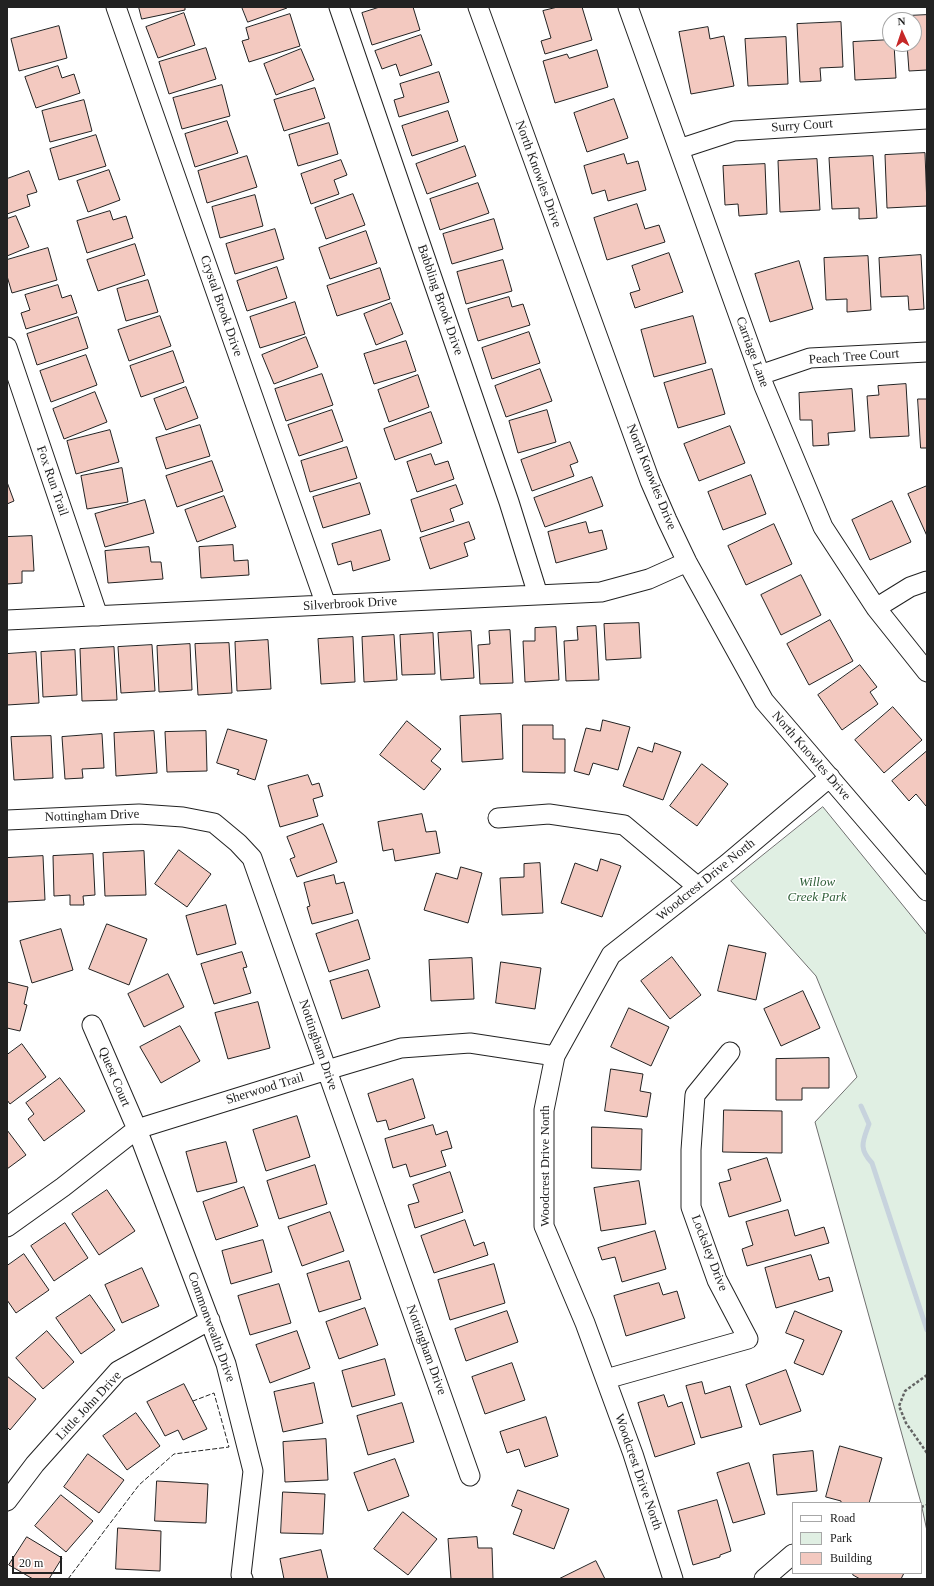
<!DOCTYPE html>
<style>
body{margin:0}
#map{position:relative;width:934px;height:1586px;overflow:hidden;background:#fff;font-family:"Times New Roman",serif}
canvas{display:block}
.frame{position:absolute;inset:0;border:8px solid #222;pointer-events:none}
.legend{position:absolute;left:792px;top:1502px;width:130px;height:72px;box-sizing:border-box;background:#fff;border:1px solid #a7a7a7;margin:0;padding:5px 7px;list-style:none;font-size:12px;color:#222}
.legend li{display:flex;align-items:center;gap:8px;height:20px}
.legend b{width:20px;border:1px solid #a7a7a7}
.north{position:absolute;left:882px;top:12px;width:40px;height:40px;box-sizing:border-box;background:#fff;border:1px solid #a7a7a7;border-radius:50%;rotate:357deg;font-size:11px;font-weight:700;line-height:16px;text-align:center;color:#222}
.north::after{content:'';display:block;margin:auto;width:14px;height:18px;background:#c62828;clip-path:polygon(50% 0,100% 100%,50% 72%,0 100%)}
.scale{position:absolute;left:12px;top:1556px;width:50px;height:18px;box-sizing:border-box;border:2px solid #222;border-top:0;padding-left:5px;font-size:12px;line-height:14px;white-space:nowrap;color:#222;-webkit-text-stroke:3px #fff;paint-order:stroke}
</style>
<div id="map">
<canvas width="934" height="1586"></canvas>
<div class="frame"></div>
<ul class="legend">
<li><b style="height:5px;background:#fff"></b>Road</li>
<li><b style="height:11px;background:#e0efe3"></b>Park</li>
<li><b style="height:11px;background:#f3c9c0"></b>Building</li>
</ul>
<div class="north">N</div>
<div class="scale">20 m</div>
</div>
<script>
const c = document.querySelector('canvas').getContext('2d');
c.lineJoin = 'round';
function fillPath(path, color) {
  c.fillStyle = color;
  c.fill(path, 'evenodd');
}
function stroke(path, color, width, dash) {
  c.strokeStyle = color;
  c.lineWidth = width;
  c.lineCap = dash ? 'butt' : 'round';
  c.setLineDash(dash || []);
  c.stroke(path);
}
function label(font, color, halo, rows, align = 'center') {
  c.font = font + ' "Times New Roman",serif';
  c.lineWidth = 3;
  c.setLineDash([]);
  c.textBaseline = 'middle';
  c.strokeStyle = halo;
  c.fillStyle = color;
  for (const [text, x, y, turn = 0] of rows) {
    c.save();
    c.translate(x, y);
    c.rotate((+turn || 0) * Math.PI / 180);
    c.textAlign = isNaN(turn) ? turn : align;
    if (halo) c.strokeText(text, 0, 0);
    c.fillText(text, 0, 0);
    c.restore();
  }
}
const green = new Path2D(`
 M823,807L927,935V1531L921,1503L815,1122L857,1077L816,976L731,881Z`);
const stream = new Path2D(`
 M861,1106L869,1124C863,1141 858,1148 872,1163L927,1330`);
const building = new Path2D(`
 M139,7H185V10L142,19Z
 M242,7H287V8L248,22Z
 M380,7H413L420,30L372,45L362,13Z
 M558,7H582L592,40L545,54L541,41L551,38L543,11Z
 M184,13L195,45L158,58L146,27Z
 M290,14L300,46L249,62L242,41L249,39L246,28Z
 M927,15V70L909,71L907,44H914V20H906V16Z
 M841,22L843,67L820,68L821,81L800,82L797,24Z
 M59,26L67,58L19,71L11,39Z
 M708,27L710,39L724,36L734,86L691,94L679,32Z
 M421,35L432,65L400,76L396,64L382,69L375,51Z
 M786,37L788,84L748,86L745,39Z
 M890,40V44H894L896,78L855,80L853,42Z
 M206,48L216,79L169,94L159,62Z
 M301,49L314,80L276,95L264,64Z
 M597,50L608,87L555,103L543,61L567,54L569,58Z
 M58,66L62,78L74,74L80,93L36,108L25,77Z
 M439,72L449,102L399,117L394,100L404,97L400,84Z
 M222,85L230,116L182,129L173,98Z
 M315,88L325,118L284,131L274,100Z
 M614,99L628,138L587,152L574,113Z
 M84,100L92,131L50,142L42,111Z
 M448,111L458,141L412,156L402,126Z
 M227,121L238,153L195,167L185,134Z
 M329,123L338,154L298,166L289,135Z
 M96,135L106,166L59,180L50,149Z
 M465,146L476,176L427,194L416,164Z
 M925,153L927,206L887,208L885,155Z
 M624,154L627,164L638,161L646,190L608,201L605,190L592,194L584,166Z
 M247,156L257,187L207,203L198,171Z
 M873,156L877,218L859,219V208L832,209L829,158Z
 M817,159L820,210L780,212L778,161Z
 M341,160L347,175L334,180L339,194L311,204L301,174Z
 M765,164L767,214L739,216L738,204L725,205L723,166Z
 M109,170L120,200L88,212L77,181Z
 M29,171L37,192L27,195L30,206L7,214V179Z
 M478,183L489,213L440,230L430,199Z
 M353,194L365,225L326,239L315,208Z
 M255,195L263,226L220,238L212,207Z
 M637,204L645,229L659,225L665,242L607,260L594,218Z
 M110,211L113,220L126,216L133,238L87,253L77,221Z
 M16,216L29,247L7,256V219Z
 M494,219L503,249L452,264L443,234Z
 M275,229L284,259L235,274L226,244Z
 M366,231L377,263L330,279L319,248Z
 M135,244L145,275L98,291L87,260Z
 M48,248L57,280L12,293L7,276V260Z
 M669,253L683,292L635,308L630,293L640,290L632,266Z
 M921,255L924,309L909,310L908,296L881,297L879,258Z
 M868,256L871,310L847,312V299L826,300L824,258Z
 M503,260L512,291L466,304L457,272Z
 M799,261L813,309L770,322L755,274Z
 M277,267L287,298L247,311L237,281Z
 M380,268L390,299L337,316L327,286Z
 M148,280L158,312L126,321L117,289Z
 M58,285L62,298L71,295L77,313L26,329L21,313L30,310L25,295Z
 M509,297L512,307L523,304L530,325L478,341L468,309Z
 M295,302L305,334L260,348L250,317Z
 M391,303L403,334L376,345L364,314Z
 M160,316L171,346L129,361L118,330Z
 M693,316L706,363L654,377L641,330Z
 M78,317L88,348L37,365L27,334Z
 M529,332L540,363L492,379L482,348Z
 M306,337L318,367L274,384L262,355Z
 M406,341L416,371L374,384L364,354Z
 M173,351L184,382L141,397L130,366Z
 M86,355L97,385L51,402L40,371Z
 M540,369L552,401L506,417L495,386Z
 M712,369L725,414L678,428L664,383Z
 M322,374L333,405L286,421L275,389Z
 M418,375L429,407L389,422L378,390Z
 M906,384L909,436L870,438L867,396L879,395L878,386Z
 M186,387L198,418L166,430L154,399Z
 M852,389L855,431L828,433L829,445L813,446L812,420H800L799,393Z
 M95,392L107,422L64,439L53,409Z
 M918,399H927V448H921Z
 M332,410L343,441L299,456L288,425Z
 M547,410L556,442L518,453L509,421Z
 M431,412L442,443L395,460L384,429Z
 M200,425L210,456L166,469L156,438Z
 M730,426L745,463L699,481L684,444Z
 M110,430L119,462L76,474L67,441Z
 M570,442L578,462L570,465L574,476L532,491L521,460Z
 M347,447L357,478L310,492L301,461Z
 M431,454L435,465L448,461L454,479L417,492L407,462Z
 M212,461L223,491L177,507L166,476Z
 M122,468L128,502L87,509L81,476Z
 M751,475L766,514L723,530L708,492Z
 M592,477L603,506L545,527L534,498Z
 M7,482L14,501L7,504Z
 M360,483L370,514L323,528L313,497Z
 M456,485L463,504L450,509L454,521L421,532L411,500Z
 M927,486V536L908,494Z
 M224,496L236,527L197,542L185,510Z
 M145,500L154,533L105,547L95,514Z
 M892,501L911,542L870,560L852,520Z
 M469,522L475,539L464,543L468,556L430,569L420,538Z
 M586,522L589,533L602,530L607,549L556,563L548,532Z
 M774,524L792,564L746,585L728,546Z
 M381,530L390,560L353,571L351,561L338,565L332,544Z
 M32,536L34,571H22V583L7,584V537Z
 M233,545L234,561L248,560L249,575L201,578L199,547Z
 M149,547L151,562H161L163,579L108,583L105,551Z
 M801,575L821,615L781,635L761,595Z
 M830,620L853,661L809,685L787,644Z
 M639,623L641,658L606,660L604,624Z
 M596,626L599,680L566,681L564,641L578,640L577,627Z
 M556,627L559,680L525,682L523,641H535V628Z
 M510,630L513,683L480,684L478,645L490,644L489,631Z
 M471,631L474,678L441,680L438,633Z
 M433,633L435,674L402,675L400,635Z
 M394,635L397,680L364,682L362,637Z
 M353,637L355,682L321,684L318,639Z
 M268,640L271,689L237,691L235,642Z
 M229,643L232,693L198,695L195,644Z
 M190,644L192,690L159,692L157,646Z
 M152,645L155,691L121,693L118,647Z
 M114,647L117,700L82,701L80,649Z
 M75,650L77,695L43,697L41,652Z
 M36,652L39,703L7,705V654Z
 M860,665L877,687L870,692L878,704L842,730L818,695Z
 M893,707L922,740L884,773L855,740Z
 M501,714L503,759L462,762L460,716Z
 M603,720L630,727L618,770L593,763L589,775L574,771L586,728L600,731Z
 M407,721L441,749L431,761L441,769L424,790L380,755Z
 M523,725H553V739H565V773L523,772Z
 M228,729L267,740L255,780L237,774L239,770L217,763Z
 M154,731L157,773L116,776L114,733Z
 M206,731L207,771L167,772L165,732Z
 M102,734L104,768L82,769L83,778L65,779L62,737Z
 M51,736L53,778L14,780L11,737Z
 M655,743L681,752L663,800L623,786L638,747L652,752Z
 M927,751V805L926,806L916,794L909,801L892,781Z
 M702,764L728,784L697,826L670,806Z
 M308,775L312,785L319,783L323,796L313,799L318,816L280,827L268,786Z
 M422,814L426,832L436,831L440,853L395,861L393,849L383,851L378,822Z
 M323,824L337,862L297,877L290,859L295,857L287,837Z
 M179,850L211,874L187,907L155,884Z
 M144,851L146,895L105,896L103,853Z
 M93,854L95,895L83,896L84,905H70V895L54,896L53,856Z
 M43,856L45,900L7,902V858Z
 M601,859L621,866L602,917L561,903L575,863L597,871Z
 M540,863L543,913L502,915L500,878L524,877V864Z
 M461,867L482,873L468,923L424,910L436,873L457,879Z
 M334,875L336,884L344,882L353,913L312,924L307,907L310,906L304,883Z
 M226,905L236,944L197,955L186,916Z
 M358,920L370,959L329,972L316,934Z
 M107,924L147,939L129,985L89,969Z
 M61,929L73,970L32,983L20,941Z
 M729,945L766,953L756,1000L718,991Z
 M242,952L247,967L243,968L251,993L214,1004L201,964Z
 M672,957L701,995L670,1019L641,981Z
 M472,958L474,999L431,1001L429,960Z
 M501,962L541,968L535,1009L496,1003Z
 M368,970L380,1007L342,1019L330,981Z
 M168,974L184,1007L144,1027L128,994Z
 M7,982L28,987L24,1004L27,1005L20,1031L7,1028Z
 M803,991L820,1028L781,1046L764,1009Z
 M258,1002L270,1048L228,1059L215,1013Z
 M629,1008L669,1027L651,1066L611,1047Z
 M180,1026L200,1061L161,1083L140,1047Z
 M22,1044L46,1077L10,1104L7,1100V1055Z
 M829,1058V1088H802V1100H776V1059Z
 M611,1069L643,1074L640,1091L651,1093L647,1117L605,1111Z
 M60,1078L85,1111L44,1141L28,1119L34,1114L26,1103Z
 M413,1079L425,1118L389,1130L386,1120L377,1122L368,1094Z
 M724,1110L782,1111V1153L723,1152Z
 M297,1116L310,1157L266,1171L253,1130Z
 M433,1125L436,1135L447,1131L452,1148L441,1151L446,1166L410,1177L406,1164L393,1168L385,1139Z
 M592,1127L642,1129L641,1170L592,1168Z
 M7,1130L26,1155L7,1169Z
 M226,1142L237,1182L197,1192L186,1152Z
 M767,1158L781,1201L729,1217L719,1183L731,1180L728,1170Z
 M315,1165L327,1204L279,1219L267,1181Z
 M450,1172L463,1212L415,1228L408,1205L419,1202L413,1185Z
 M639,1181L646,1224L601,1231L594,1188Z
 M244,1187L258,1226L216,1240L203,1202Z
 M107,1190L135,1231L99,1255L72,1214Z
 M788,1210L795,1236L824,1227L829,1243L747,1266L742,1249L753,1245L746,1222Z
 M330,1212L344,1251L302,1266L288,1227Z
 M465,1220L474,1246L484,1242L488,1255L434,1273L421,1236Z
 M65,1223L88,1258L54,1281L31,1246Z
 M655,1231L666,1269L622,1282L615,1257L602,1260L598,1248Z
 M263,1240L272,1272L231,1284L222,1251Z
 M24,1254L49,1290L16,1313L7,1300V1266Z
 M811,1255L819,1280L829,1277L833,1291L776,1308L765,1268Z
 M349,1261L361,1299L319,1312L307,1274Z
 M494,1264L505,1303L450,1320L438,1280Z
 M142,1268L159,1306L122,1323L105,1285Z
 M659,1283L663,1295L677,1291L685,1318L626,1336L614,1296Z
 M279,1284L291,1323L250,1335L238,1296Z
 M90,1295L115,1330L81,1354L56,1318Z
 M365,1308L378,1345L339,1359L326,1322Z
 M507,1311L518,1342L466,1361L455,1329Z
 M795,1311L842,1331L823,1375L794,1363L804,1340L786,1333Z
 M47,1331L74,1362L43,1389L16,1358Z
 M297,1331L310,1368L270,1383L256,1345Z
 M385,1359L395,1395L352,1407L342,1371Z
 M512,1363L525,1400L485,1414L472,1377Z
 M786,1370L801,1411L760,1425L746,1385Z
 M7,1376L36,1399L10,1430L7,1427Z
 M702,1382L705,1394L730,1386L742,1427L701,1438L686,1386Z
 M314,1383L323,1423L283,1432L274,1392Z
 M184,1384L207,1429L183,1440L178,1430L165,1436L147,1402Z
 M664,1395L668,1407L682,1402L695,1444L655,1457L638,1403Z
 M402,1403L414,1442L368,1455L357,1416Z
 M136,1413L160,1446L127,1470L103,1436Z
 M546,1417L558,1456L525,1467L519,1449L507,1453L500,1432Z
 M326,1439L328,1480L285,1482L283,1442Z
 M840,1446L882,1458L869,1503H841V1501L826,1497Z
 M813,1451L817,1491L777,1495L773,1455Z
 M88,1454L124,1480L99,1513L64,1487Z
 M395,1459L409,1496L368,1511L354,1473Z
 M749,1463L765,1514L733,1523L717,1473Z
 M157,1481L208,1484L206,1523L155,1521Z
 M518,1490L569,1509L554,1549L513,1534L522,1510L512,1506Z
 M283,1492L325,1494L323,1534L281,1533Z
 M61,1495L93,1521L66,1552L35,1526Z
 M717,1500L731,1551L720,1555V1557L693,1565L678,1511Z
 M403,1512L437,1539L408,1575L374,1549Z
 M118,1528L161,1531L160,1571L116,1569Z
 M27,1537L62,1558L49,1579H33L9,1565Z
 M477,1537L478,1548H492L493,1579H451L448,1539Z
 M321,1550L328,1579H284L280,1559Z
 M596,1561L605,1579H559Z
 M854,1573H904L901,1579H860L853,1575Z`);
const path = new Path2D(`
 M927,1375L905,1391L899,1406L906,1423L927,1453
 M921,1507L927,1505`);
const minor = new Path2D(`
 M116,7L326,605
 M339,7L509,502L538,595
 M478,7L650,481L667,520L687,562L764,701L927,891
 M628,7L764,386L823,527L876,608L927,672
 M679,149L734,131L927,119
 M7,347L98,616
 M760,375L810,358L927,352
 M876,608L910,587L927,581
 M7,620L601,592L649,579L687,562
 M498,818L549,814L624,825L698,887
 M7,820L139,814L183,817L214,823L238,843L252,858L470,1476
 M92,1025L137,1129L226,1364L253,1471L241,1575L243,1579
 M7,1227L63,1187L137,1129L327,1070L401,1048L470,1043L555,1056
 M606,1379L748,1339L717,1280L691,1207V1150L695,1095L730,1052
 M7,1501L35,1464L118,1371L210,1320
 M673,1579L633,1454L585,1323L544,1226V1110L555,1056L611,955L727,864L830,777
 M764,1579L793,1554`);
const fence = new Path2D(`
 M68,1579L139,1485L174,1454L229,1447L214,1393L193,1401`);
const streetNames = [
 ["Surry Court",802,126,-4],
 ["North Knowles Drive",538,174,70],
 ["Babbling Brook Drive",440,300,71],
 ["Crystal Brook Drive",221,306,71],
 ["Carriage Lane",752,352,70],
 ["Peach Tree Court",854,357,-4],
 ["North Knowles Drive",651,477,68],
 ["Fox Run Trail",52,481,71],
 ["Silverbrook Drive",350,604,-3],
 ["North Knowles Drive",811,756,49],
 ["Nottingham Drive",92,816,-2],
 ["Woodcrest Drive North",706,880,-39],
 ["Nottingham Drive",318,1045,71],
 ["Quest Court",114,1077,67],
 ["Sherwood Trail",265,1089,-17],
 ["Woodcrest Drive North",546,1166,-90],
 ["Locksley Drive",709,1253,69],
 ["Commonwealth Drive",211,1327,70],
 ["Nottingham Drive",426,1350,70],
 ["Little John Drive",89,1406,-47],
 ["Woodcrest Drive North",638,1472,71]
];
const parkNames = [
 ["Willow",817,883],
 ["Creek Park",817,898]
];
fillPath(green, '#e0efe3');
stroke(green, '#6f6f6f', 1);
stroke(stream, '#c7d3dd', 5);
fillPath(building, '#f3c9c0');
stroke(building, '#222', 1);
stroke(minor, '#222', 21);
stroke(path, '#646464', 2.5, [3, 2]);
stroke(minor, '#fff', 19);
stroke(fence, '#222', 1, [5, 2]);
label('13px', '#222', '#fff', streetNames);
label('italic 13px', '#2f5e38', '#fff', parkNames);
</script>
